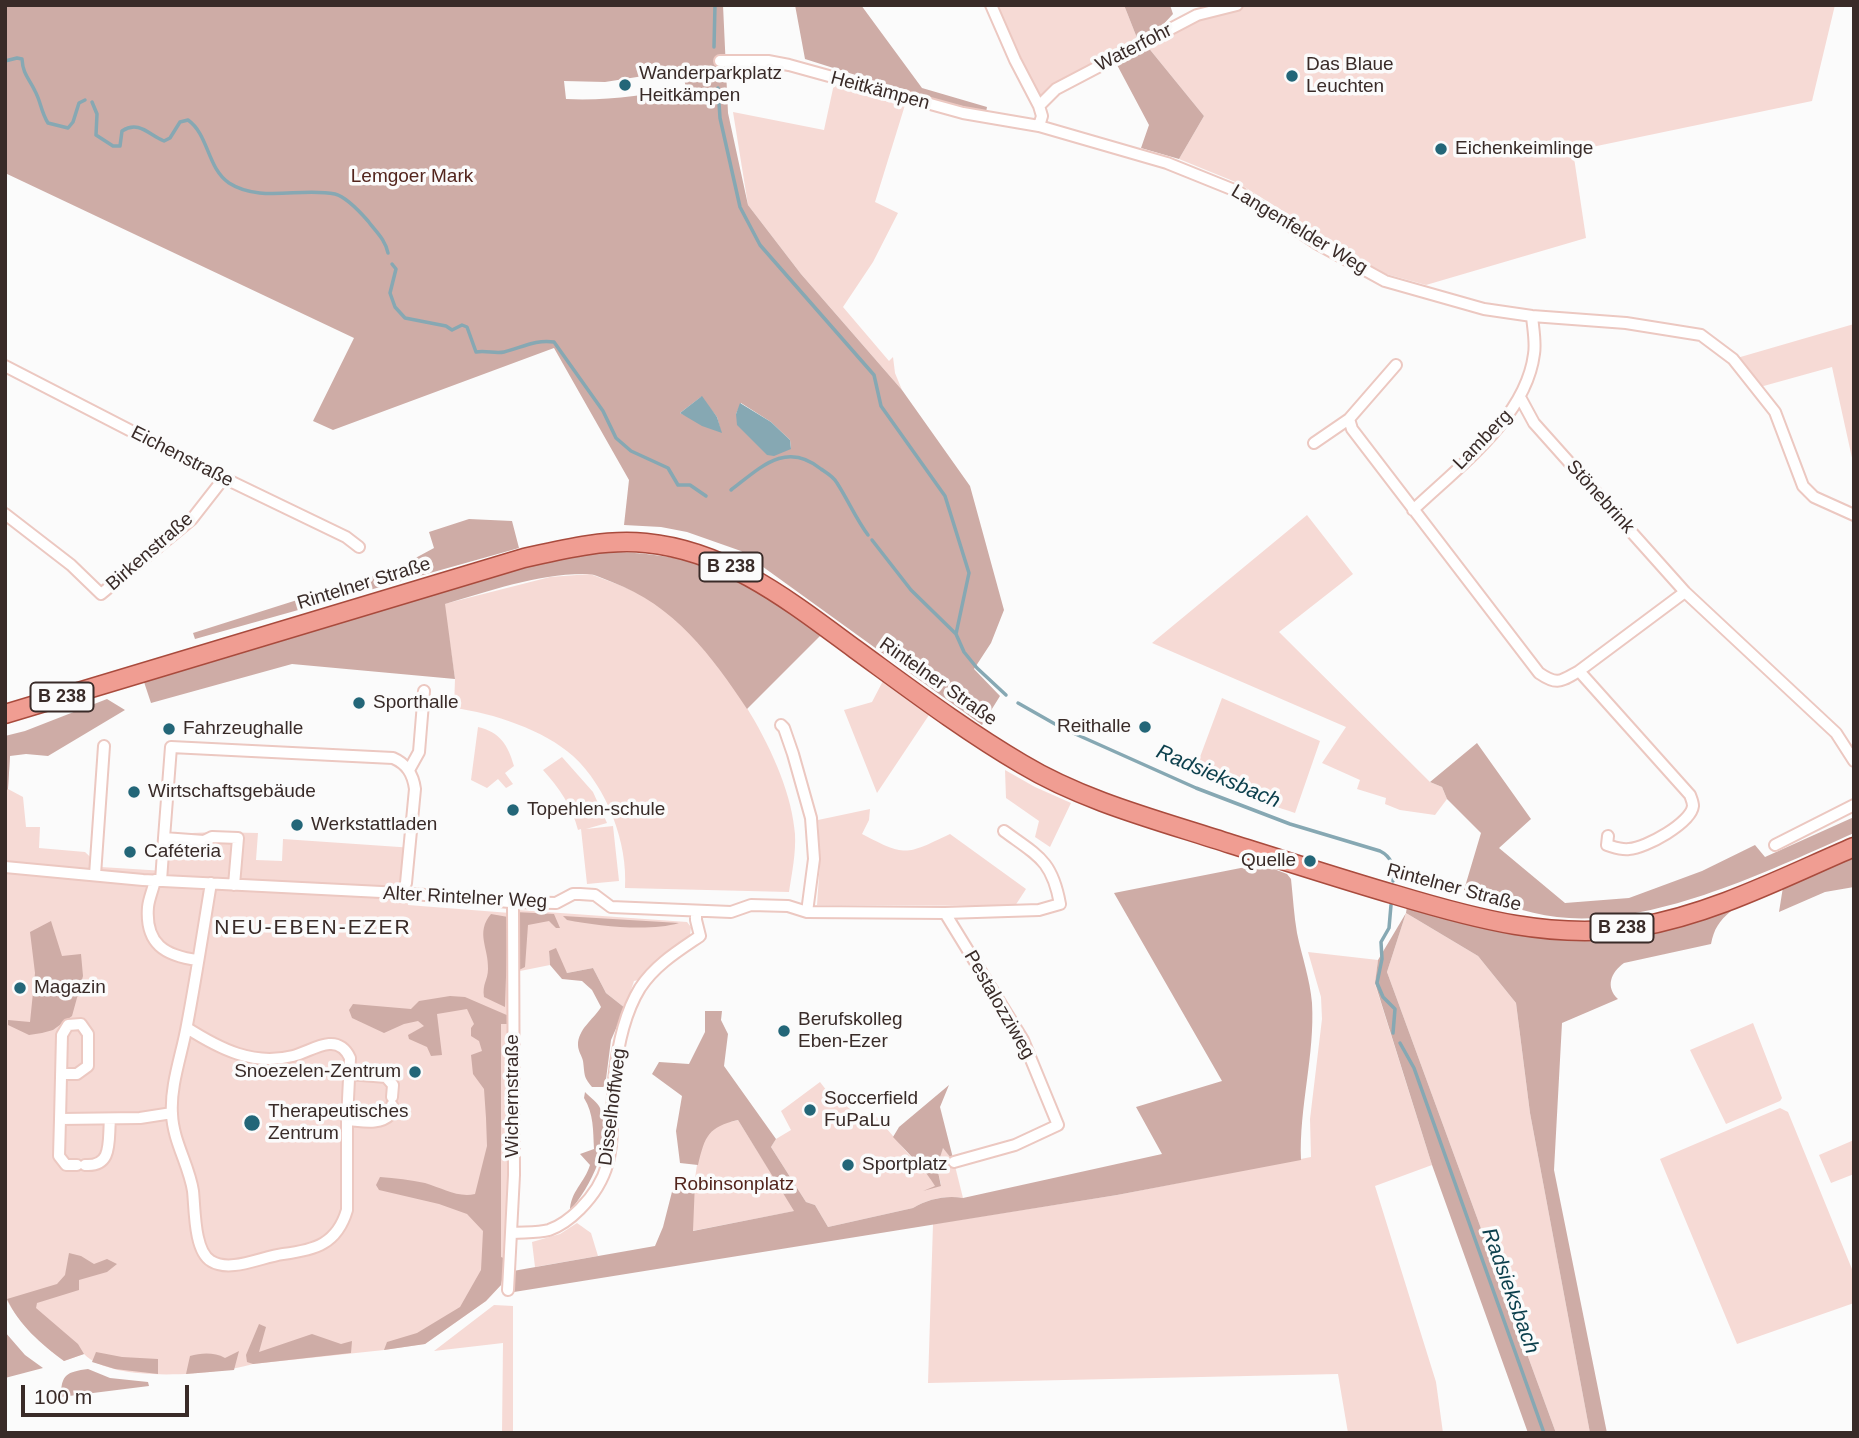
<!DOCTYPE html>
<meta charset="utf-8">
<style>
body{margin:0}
#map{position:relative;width:1859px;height:1438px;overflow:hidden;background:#fbfbfb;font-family:Arial,sans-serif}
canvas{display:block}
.frame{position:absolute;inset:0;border:7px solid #392b28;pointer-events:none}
.scale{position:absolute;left:21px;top:1385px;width:168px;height:32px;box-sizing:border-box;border:4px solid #392b28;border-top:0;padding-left:9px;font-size:21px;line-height:24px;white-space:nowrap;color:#392b28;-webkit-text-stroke:5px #fbfbfb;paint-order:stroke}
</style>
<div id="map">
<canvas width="1859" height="1438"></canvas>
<div class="frame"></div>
<div class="scale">100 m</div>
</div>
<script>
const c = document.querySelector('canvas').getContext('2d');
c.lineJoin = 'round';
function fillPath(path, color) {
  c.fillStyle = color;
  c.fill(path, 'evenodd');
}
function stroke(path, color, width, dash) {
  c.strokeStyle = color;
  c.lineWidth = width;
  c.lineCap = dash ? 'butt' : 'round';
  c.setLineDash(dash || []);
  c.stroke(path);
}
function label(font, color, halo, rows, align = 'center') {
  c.font = font + ' Arial,sans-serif';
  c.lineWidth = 7;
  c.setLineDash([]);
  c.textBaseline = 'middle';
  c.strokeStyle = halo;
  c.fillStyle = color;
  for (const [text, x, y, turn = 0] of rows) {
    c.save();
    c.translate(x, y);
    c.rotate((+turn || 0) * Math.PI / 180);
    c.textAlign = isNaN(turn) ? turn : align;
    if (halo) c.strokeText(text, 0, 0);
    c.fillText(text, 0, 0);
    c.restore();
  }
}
const green = new Path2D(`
 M996,5H1124L1137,38L1039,96Z
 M1250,5H1835L1812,101L1573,151L1586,238L1426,285L1386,274L1334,248L1297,220L1238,183L1179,159L1204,116L1147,46L1204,16Z
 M834,84L905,105L875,202L898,213L873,262L843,307L889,361L893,357L895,373L902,390L801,274L748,205L733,112L824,130Z
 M1854,324V467L1832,367L1760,387L1737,358Z
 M1307,515L1353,574L1279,632L1430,782L1442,787L1447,799L1435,815L1400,810L1385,804L1386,798L1357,789L1360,780L1322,763L1346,727L1152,643Z
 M590,574C617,584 644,593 667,611C722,657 790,761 795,834C796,853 792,873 789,892L625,888C628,843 607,787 573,756C544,730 493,713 454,708L455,679L444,604L550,577Z
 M884,679L929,715L877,793L844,710L872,702Z
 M1222,698L1320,741L1295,813C1261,801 1222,793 1197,765Z
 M478,727C500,732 508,745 514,766L505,773L513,784L506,788L498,779L487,788L471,780Z
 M5,756H10L8,789L23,797L26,827H40L39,848L85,852L101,867L165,871L170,834L214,832L258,833L256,860L282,861L283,839L414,848L408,905L510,913L509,1259H506L501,1285L486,1301L425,1344L384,1350L253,1364C215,1375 113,1384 84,1354L64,1361C40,1343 19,1324 5,1297Z
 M562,757L593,792L607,823L586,829L613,826L619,881L587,884L581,829L578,830C572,806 559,788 543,770Z
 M1005,770L1035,787L1071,803L1050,847L1035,837L1039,821L1006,798Z
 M870,809L869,820L862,834C906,857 906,855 950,834L1026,889L1015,906L817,905L820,861L818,820Z
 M518,910L687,922L691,927L690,936L643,979L634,981L625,1008L606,993L593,968L567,973L549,951L550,965L515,972V912Z
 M1406,913L1478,956L1516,1003L1530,1113L1590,1433H1556L1387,972Z
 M1308,952L1378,960L1375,984L1432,1165L1375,1186L1436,1382L1443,1433H1348L1338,1374L928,1383L933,1224L1117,1195L1311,1157L1310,1119L1322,1019L1321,997Z
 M1753,1023L1782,1098L1780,1101L1726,1124L1690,1050Z
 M820,1082L827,1091L829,1090L839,1108L845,1105L864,1120L875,1115L917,1164L929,1175L936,1187L941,1185L937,1167L943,1147L954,1162L963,1198C945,1195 928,1199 913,1208L828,1227L815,1205L806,1202L771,1147L776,1139L791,1130L781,1111Z
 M1780,1108L1788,1112L1854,1274V1303L1737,1344L1660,1159Z
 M738,1120L795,1211L692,1231C694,1205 692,1141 716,1125C721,1122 732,1122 738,1120Z
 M1854,1140V1174L1831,1183L1819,1155Z
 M577,1223L591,1233L598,1256L535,1267L532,1242L560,1234Z
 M494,1305L513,1306V1433H502L503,1343L434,1351Z`);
const forest = new Path2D(`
 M5,5H723L728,113L748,205L801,274L902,390L970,486L1004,610L991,643L974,669L1000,696L982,725L741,551L687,532L661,527L624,525L629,480L554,348L333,430L313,421L354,338L5,173ZM682,70L686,88C645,95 607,101 566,99L564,81L605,82ZM701,397L717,417L721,432L680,413ZM741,403L771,422L790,440L791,449L736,414Z
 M795,5H861L922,88L987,107L986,112L922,96L805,59Z
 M1124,5H1170L1173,14L1160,28L1137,38Z
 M1147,46L1204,116L1179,159L1141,148L1149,125L1116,63Z
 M469,519L512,521L519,548L195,639L193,633L395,569L434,548L429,532Z
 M605,552C658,552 709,561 756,587C779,600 801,618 822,634L747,709C712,656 674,605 612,582C604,579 595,574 587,574C539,573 490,591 445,604L455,679L292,664L151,703L141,673L536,562Z
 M107,699L125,710L48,756L26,754L10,756L8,789L5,793V736L25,731Z
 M1477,743L1531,819L1499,848L1565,903L1629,898L1702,871L1755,845L1765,857L1854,817V833C1768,871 1651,928 1557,917C1525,913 1494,902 1464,890L1481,833L1447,799L1442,787L1430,782Z
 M1854,857V887L1825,892L1779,912L1783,887Z
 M1261,864L1287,874L1291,879C1293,897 1294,916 1297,933C1302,957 1310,979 1312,1003C1315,1055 1299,1107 1301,1160L1117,1195L514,1292L513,1271L655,1246L663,1227L675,1180L695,1182L693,1231L794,1211L738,1120C708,1127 705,1136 698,1165L680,1163L676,1131L682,1096L652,1074L659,1062L689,1064L705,1032V1011H722L721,1020L728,1034L724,1066L776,1139L771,1147L806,1202L815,1205L828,1227L913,1208C928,1199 946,1195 963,1198L1162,1154L1136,1107L1222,1081L1114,893Z
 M1407,906L1476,925L1544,938H1593L1730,908L1731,911C1719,921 1714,929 1711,944L1624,963C1611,972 1605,987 1618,999L1562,1023L1554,1170L1607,1433H1590L1530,1113L1516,1003L1478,956L1406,913L1387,972L1556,1433H1528L1432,1165L1375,983L1378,960L1406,913Z
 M515,912L554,914L560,928H556L549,921L528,925L525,967L515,972Z
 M491,914L508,917L505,1007L484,997C482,984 488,980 488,969C489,948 475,933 491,914Z
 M563,916L679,923C649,932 598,926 567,920Z
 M51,921L62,956L81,954L83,976L72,1016L53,1030L42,1033L29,1035L8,1025V1020L30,1022L35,973L30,932Z
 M556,948L567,973L593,968L606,993L625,1008L611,1040L605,1087H592C583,1076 585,1075 583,1061C582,1056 578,1051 578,1045C578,1029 593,1020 601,1007L592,990L582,981L562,979L550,965L549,951Z
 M450,996L465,997L509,1016V1024H501V1257L506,1259L501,1285L486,1301L425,1344L384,1350L387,1342L417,1333L460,1307L481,1270L483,1231L467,1214L439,1204L379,1190L376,1185L380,1177C395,1178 411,1180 425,1183C442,1188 458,1198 475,1194L487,1146L486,1118L484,1089L473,1074L471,1055L482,1051L479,1041L471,1036V1028L474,1024L467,1009L437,1014L442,1055L431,1056L427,1047L409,1039L408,1035L424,1026L418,1021L404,1024L384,1033L352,1018L349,1010L353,1004L411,1009L419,1001Z
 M949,1085L940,1107L954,1162L943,1148L937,1167L941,1186L923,1191L935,1186C926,1170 906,1151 893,1137L899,1127Z
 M585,1092C590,1097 598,1103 600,1108C614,1143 590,1187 570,1211C570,1192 585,1182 590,1165L580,1154L594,1149C593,1131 594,1114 584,1098Z
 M69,1253L81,1256L94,1264L107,1259L117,1264L107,1272L79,1280V1290L37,1303L36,1308L78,1344L84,1354L64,1361C41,1344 19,1325 7,1299L57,1284L65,1275Z
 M259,1324L266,1327L259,1352L312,1334L341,1344L352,1341L351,1353L253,1364L247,1362L246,1355Z
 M5,1332L25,1355L43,1368L5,1378Z
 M239,1351L234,1370L186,1374L190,1356C201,1353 214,1352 225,1358Z
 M96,1352L122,1357L158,1359V1374L115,1369L92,1362Z
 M88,1369L110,1378L148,1382L149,1386L61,1397C61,1374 67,1372 88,1369Z`);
const water = new Path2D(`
 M702,396L717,417L722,433L702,426L680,413Z
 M740,403L771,422L790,440L791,449L774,456L767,455L737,425L736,414Z`);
const stream = new Path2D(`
 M714,47L715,5
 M5,61L17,58L22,59C23,75 29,78 35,91C41,102 41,112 48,123L68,128L73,122L79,103L85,100
 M718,88L720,118L740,207L760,245L874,375L881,406L945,496L969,573L956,634
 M92,102L97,114L96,135L113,146H120L122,131C139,120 149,135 164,141L170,138L180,122L188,120C209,135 207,168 229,183C260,203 301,187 335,194C346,197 361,213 368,221C376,232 385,239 388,253
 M392,264L396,269L390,293L395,307L405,318L446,326L452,330L462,325L467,327L476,352C486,350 495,354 504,352C521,348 536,339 554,342L603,411L616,438L631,451L668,468L678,485H690L706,496
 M731,490C760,468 786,440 821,469C827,473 834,477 837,483C848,500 856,519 868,535
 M872,540L911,590L956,634L964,652L977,668L1006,695
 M1018,703L1062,728L1196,788L1290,824L1380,851C1392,857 1395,868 1393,881
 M1391,905L1389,928L1381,942L1382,959L1377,983L1383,997L1395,1009L1393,1033
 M1400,1043L1414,1068L1544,1433`);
const minor = new Path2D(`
 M991,5L1015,60L1039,106L1042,116L1039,126
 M720,61H768L789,65L963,113L1039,126L1167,163L1239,192L1316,243L1385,281L1484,309L1532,316L1626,323L1701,335L1733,359L1775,412L1803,486L1814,497L1854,515
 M1039,106L1056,89L1197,15L1237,5
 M5,366L203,468L346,537L359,547
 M1521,399L1534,423L1685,592L1836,733L1854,761
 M1349,419L1352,429L1539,673C1558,686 1561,681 1579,671L1685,592
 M1314,443L1349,419L1396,365
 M1413,510C1457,468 1526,418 1534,354C1536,342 1533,328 1532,316
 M5,514L71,565L101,594L192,519L224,478
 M1579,671L1690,795C1691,798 1693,802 1693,806C1691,823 1646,848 1629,849C1621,850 1614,847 1607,845L1608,836
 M781,725L784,728L793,754L811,818L814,859L807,912
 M409,770L419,752L424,691
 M164,838L171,747L393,758C407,764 413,774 415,789L406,883L401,893
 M1775,845L1854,805
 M5,867L143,880L401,893L510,902L556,903L573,894H580L595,895L611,907L731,912L751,905L788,906L807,912L945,913L1039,910L1060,904C1052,860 1038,856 1004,831
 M95,875L104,746
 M155,880C153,890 149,898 148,907C145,944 165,956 198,960
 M161,881L164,838L204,841L212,837L238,838L234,885
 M945,913L1023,1040L1058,1125L1015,1145L954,1162
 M187,1028C220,1049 253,1066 293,1056C305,1053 317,1045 329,1044C339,1043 346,1049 350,1058L347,1120V1210C337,1244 315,1250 283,1254C261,1257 230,1273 211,1261C194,1251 195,1209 193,1191C189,1165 173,1141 172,1114C170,1085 182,1054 187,1025C196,978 203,931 211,883
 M61,1074H77L88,1066V1034L81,1024L68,1025L62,1035L60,1119L140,1118L172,1113
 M349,1074L386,1077L393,1085L392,1097
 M60,1119L59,1156L66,1165H77
 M347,1120C362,1121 379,1126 391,1114L392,1105
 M85,1165C113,1167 108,1142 110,1119
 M512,1233C524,1232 538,1233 549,1230C561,1226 571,1218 580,1209C621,1168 609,1132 614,1080C617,1050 624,1014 640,988C655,965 678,951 700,936L696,920V912
 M508,1290L514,1175L513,902`);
const primary = new Path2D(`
 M5,714L524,558C564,549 604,539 646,543C728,551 791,602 855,649C910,689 964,730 1022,764C1085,802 1161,821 1231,844C1286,861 1341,879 1396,895C1476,919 1553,940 1637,927C1713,914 1784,877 1854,847`);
const markers = [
 [1292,76,7,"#236678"],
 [625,85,7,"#236678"],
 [1441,149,7,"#236678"],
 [359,703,7,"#236678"],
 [1145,727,7,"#236678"],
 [169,729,7,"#236678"],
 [134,792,7,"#236678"],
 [513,810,7,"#236678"],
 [297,825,7,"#236678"],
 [130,852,7,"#236678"],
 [1310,861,7,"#236678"],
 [20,988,7,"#236678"],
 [784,1031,7,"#236678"],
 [415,1072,7,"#236678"],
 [810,1110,7,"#236678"],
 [252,1123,9,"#236678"],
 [848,1165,7,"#236678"]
];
const shields = [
 [731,567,63],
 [62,697,63],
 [1622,928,63]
];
const shieldNames = [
 ["B 238",731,567],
 ["B 238",62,697],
 ["B 238",1622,928]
];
const streetNames = [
 ["Waterfohr",1134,48,-27],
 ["Heitkämpen",880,91,15],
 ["Langenfelder Weg",1299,230,31],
 ["Lamberg",1483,440,-46],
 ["Eichenstraße",182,457,27],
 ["Stönebrink",1600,497,48],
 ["Birkenstraße",150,552,-41],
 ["Rintelner Straße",364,584,-17],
 ["Rintelner Straße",938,682,35],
 ["Rintelner Straße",1454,888,15],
 ["Alter Rintelner Weg",465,898,3],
 ["Pestalozziweg",999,1005,60],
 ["Wichernstraße",513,1096,-90],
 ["Disselhoffweg",613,1107,-83]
];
const poiNames = [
 ["Das Blaue",1306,65],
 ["Leuchten",1306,87],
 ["Wanderparkplatz",639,74],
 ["Heitkämpen",639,96],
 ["Eichenkeimlinge",1455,149],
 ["Sporthalle",373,703],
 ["Reithalle",1131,727,"right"],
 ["Fahrzeughalle",183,729],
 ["Wirtschaftsgebäude",148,792],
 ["Topehlen-schule",527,810],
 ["Werkstattladen",311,825],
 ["Caféteria",144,852],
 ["Quelle",1296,861,"right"],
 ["Magazin",34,988],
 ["Berufskolleg",798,1020],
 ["Eben-Ezer",798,1042],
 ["Snoezelen-Zentrum",401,1072,"right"],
 ["Soccerfield",824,1099],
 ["FuPaLu",824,1121],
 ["Therapeutisches",268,1112],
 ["Zentrum",268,1134],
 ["Sportplatz",862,1165]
];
const parkNames = [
 ["Lemgoer Mark",412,177],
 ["Robinsonplatz",734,1185]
];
const waterNames = [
 ["Radsieksbach",1218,777,23],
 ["Radsieksbach",1510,1291,70]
];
const neighbourhoodNames = [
 ["NEU-EBEN-EZER",313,928]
];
fillPath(green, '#f6dad5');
fillPath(forest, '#ceaca6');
fillPath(water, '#86a8b3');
stroke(stream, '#86a8b3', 3.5);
stroke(minor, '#ecc8c1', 14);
stroke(primary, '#a94b3d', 21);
stroke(minor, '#fff', 10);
stroke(primary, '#f09d92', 18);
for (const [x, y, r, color] of markers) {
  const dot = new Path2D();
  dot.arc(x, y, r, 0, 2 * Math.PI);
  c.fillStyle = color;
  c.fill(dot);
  stroke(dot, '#fbfbfb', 2.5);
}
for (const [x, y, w] of shields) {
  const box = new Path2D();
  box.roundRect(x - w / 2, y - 14.5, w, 29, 5);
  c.fillStyle = '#fbfbfb';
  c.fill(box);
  stroke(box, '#392b28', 2);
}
label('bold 18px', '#392b28', null, shieldNames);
label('19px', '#392b28', '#fbfbfb', streetNames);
label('19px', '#392b28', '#fbfbfb', poiNames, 'left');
label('19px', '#53251d', '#fbfbfb', parkNames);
label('italic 21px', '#0b3f4c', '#fbfbfb', waterNames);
c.letterSpacing = '2px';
label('21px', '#392b28', '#fbfbfb', neighbourhoodNames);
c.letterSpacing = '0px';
</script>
